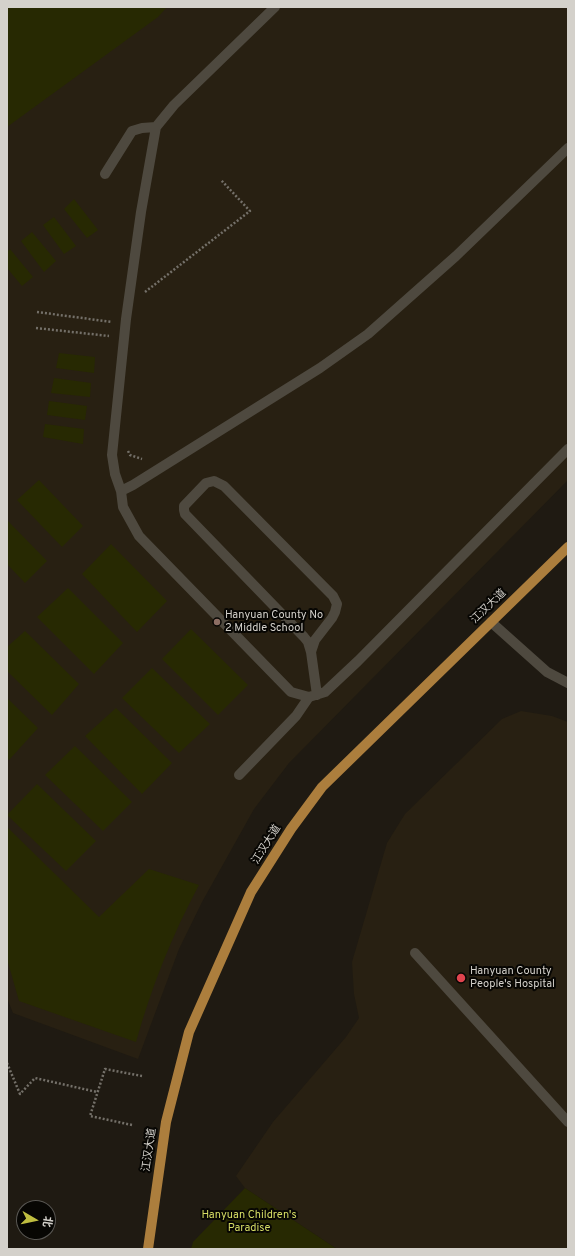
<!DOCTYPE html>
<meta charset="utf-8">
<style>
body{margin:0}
#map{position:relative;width:575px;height:1256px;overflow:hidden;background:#1f1a12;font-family:Overpass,"Noto Sans SC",sans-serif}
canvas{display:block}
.frame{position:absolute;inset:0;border:8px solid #d4d1cb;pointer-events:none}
.north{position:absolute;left:16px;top:1200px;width:40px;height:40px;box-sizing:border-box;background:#070603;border:1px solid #595753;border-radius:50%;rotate:99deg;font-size:11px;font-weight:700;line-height:16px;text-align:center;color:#d4d1cb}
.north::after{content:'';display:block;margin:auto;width:14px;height:18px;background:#c0be40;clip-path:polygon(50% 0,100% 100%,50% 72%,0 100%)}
</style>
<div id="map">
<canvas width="575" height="1256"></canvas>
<div class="frame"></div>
<div class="north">北</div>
</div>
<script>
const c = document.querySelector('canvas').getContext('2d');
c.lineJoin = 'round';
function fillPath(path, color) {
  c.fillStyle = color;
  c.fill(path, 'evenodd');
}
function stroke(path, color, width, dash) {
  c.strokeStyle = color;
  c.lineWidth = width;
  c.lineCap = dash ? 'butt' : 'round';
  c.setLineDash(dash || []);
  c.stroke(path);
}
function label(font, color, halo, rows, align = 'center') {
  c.font = font + ' Overpass,"Noto Sans SC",sans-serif';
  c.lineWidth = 4;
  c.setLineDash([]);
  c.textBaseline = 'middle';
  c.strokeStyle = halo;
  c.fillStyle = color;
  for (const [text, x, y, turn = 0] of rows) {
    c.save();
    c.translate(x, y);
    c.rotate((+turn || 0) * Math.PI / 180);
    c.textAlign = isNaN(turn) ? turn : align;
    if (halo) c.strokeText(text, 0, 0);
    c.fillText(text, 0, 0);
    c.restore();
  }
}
const built = new Path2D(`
 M7,7H568V480L289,763L254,809L202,902L179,949L138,1059L13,1013L7,998Z
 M521,711L552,716L568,722V1249H337L245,1188L236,1176L273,1122L346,1037L359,1018L354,994L352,962L387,843L405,814L502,719Z`);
const green = new Path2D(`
 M7,7H167L158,17L7,127Z
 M74,199L98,230L87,238L64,209Z
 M54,217L76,246L64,254L43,225Z
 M32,232L56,261L44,272L21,241Z
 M10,249L33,277L22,286L7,268V252Z
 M59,353L95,357L94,373L56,368Z
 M54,378L91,383L90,397L51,393Z
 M49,401L87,406L85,420L47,415Z
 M45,424L84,429L83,444L43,437Z
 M39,480L83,526L62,547L17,500Z
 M7,520L47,561L25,583L7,564Z
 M111,544L167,601L137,632L82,574Z
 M68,588L123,643L94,674L37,617Z
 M191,629L248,685L218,715L162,659Z
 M25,631L79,684L52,715L7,671V647Z
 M152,668L210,724L179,753L122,698Z
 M7,698L38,728L9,760L7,757Z
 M116,708L172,763L142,794L85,736Z
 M75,746L132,802L103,831L45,775Z
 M37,784L96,841L66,871L7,815Z
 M7,827L99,917L149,869L199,885C172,935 151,988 136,1042L19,1001L7,959Z
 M245,1188L337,1249H191L193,1242Z`);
const path = new Path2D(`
 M145,292L250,211L221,180
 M37,312L112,322
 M36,328L109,336
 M128,451L130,455L142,459
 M7,1063L20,1094L35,1078L97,1092
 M132,1125L90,1116L105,1069L142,1076`);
const minor = new Path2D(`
 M275,7L174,105L156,127L141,212L126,319L112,455L115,474L121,491L123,507L139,536L291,692L309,697L325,692L358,661L568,449
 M105,174L132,131L142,128L156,127
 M121,491L133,485L320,368L368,334L456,256L568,148
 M491,622L547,672L568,683
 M311,652L308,642L304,637L185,514L184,510V506L206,483L214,481L224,486L333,596L337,604L335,612L332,618L315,640L311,652L317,695
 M239,775L296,716L309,697
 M415,953L568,1122`);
const major = new Path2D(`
 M148,1249L166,1122L189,1032L251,892L291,829L322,787L568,547`);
const markers = [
 [217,622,4,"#8d6e63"],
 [461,978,5,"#e0444e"]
];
const streetNames = [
 ["江汉大道",489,607,-44],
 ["江汉大道",267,845,-58],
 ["江汉大道",150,1150,-82]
];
const poiNames = [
 ["Hanyuan County No",225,616],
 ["2 Middle School",225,629],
 ["Hanyuan County",470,972],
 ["People's Hospital",470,985]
];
const parkNames = [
 ["Hanyuan Children's",249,1216],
 ["Paradise",249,1229]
];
fillPath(built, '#282012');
fillPath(green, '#272902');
stroke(path, '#747069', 2.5, [2, 2]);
stroke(minor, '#4e493f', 10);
stroke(major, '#ac7e3d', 10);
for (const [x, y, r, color] of markers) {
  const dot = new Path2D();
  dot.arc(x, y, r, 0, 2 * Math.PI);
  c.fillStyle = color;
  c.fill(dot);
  stroke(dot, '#070603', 1.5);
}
label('11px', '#d4d1cb', '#070603', streetNames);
label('11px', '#d4d1cb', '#070603', poiNames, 'left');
label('11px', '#d5dc64', '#070603', parkNames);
</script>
